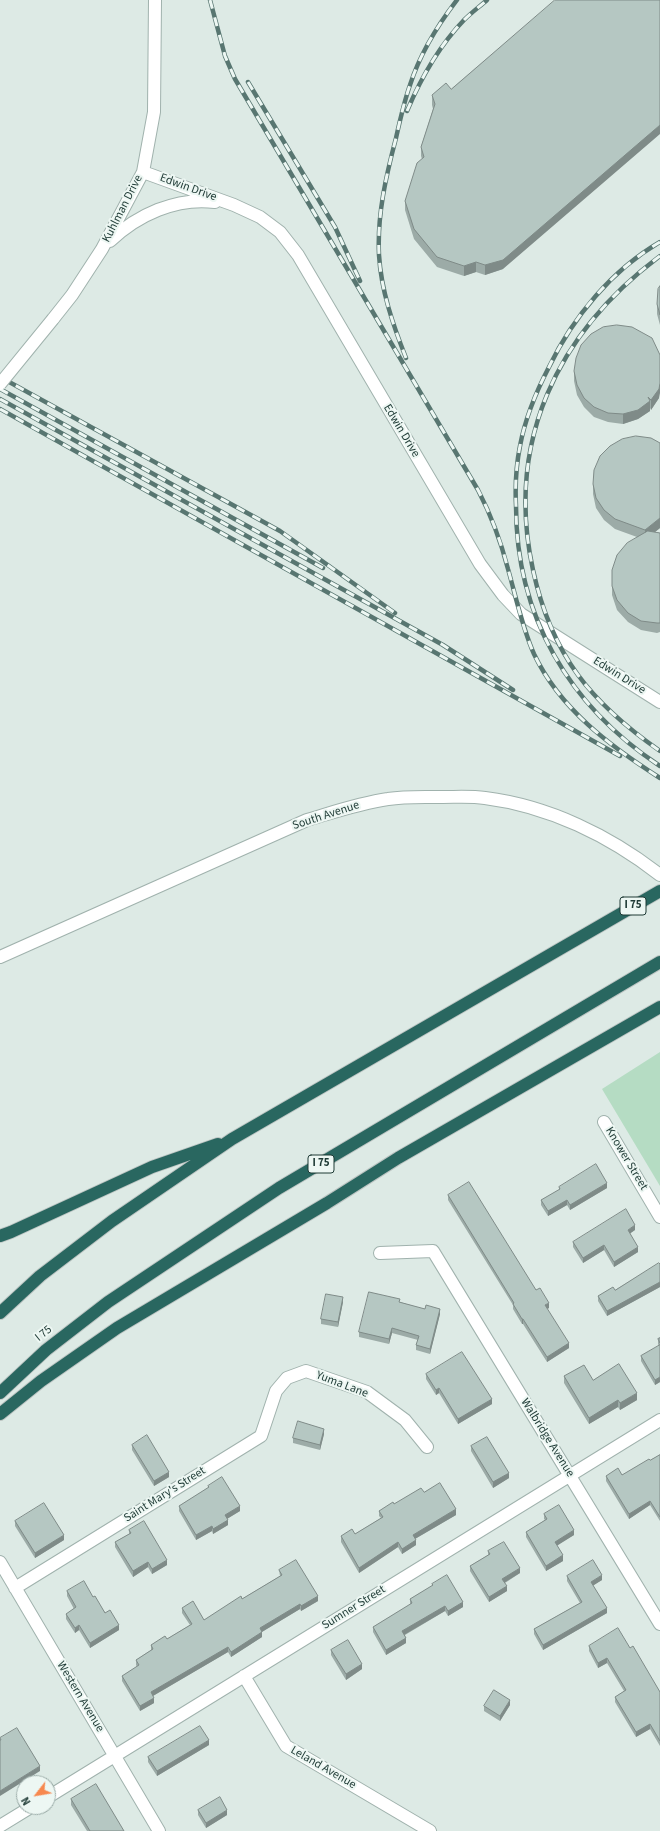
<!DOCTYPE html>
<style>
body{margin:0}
#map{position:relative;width:660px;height:1831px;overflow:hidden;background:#ddeae5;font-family:"Source Sans 3",sans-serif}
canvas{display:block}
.north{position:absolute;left:16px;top:1775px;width:40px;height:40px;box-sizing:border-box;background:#edf7f3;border:1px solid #9aaba7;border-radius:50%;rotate:239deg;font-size:11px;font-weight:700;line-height:16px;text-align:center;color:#1e3a35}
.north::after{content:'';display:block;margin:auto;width:14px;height:18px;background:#f7884e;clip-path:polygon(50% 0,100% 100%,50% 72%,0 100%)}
</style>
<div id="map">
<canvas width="660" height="1831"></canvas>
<div class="north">N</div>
</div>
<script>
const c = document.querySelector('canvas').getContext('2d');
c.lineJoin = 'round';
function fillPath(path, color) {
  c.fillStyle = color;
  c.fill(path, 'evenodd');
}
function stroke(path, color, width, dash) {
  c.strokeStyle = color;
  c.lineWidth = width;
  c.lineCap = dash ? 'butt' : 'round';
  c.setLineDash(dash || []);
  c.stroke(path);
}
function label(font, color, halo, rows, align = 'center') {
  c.font = font + ' "Source Sans 3",sans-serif';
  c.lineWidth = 4;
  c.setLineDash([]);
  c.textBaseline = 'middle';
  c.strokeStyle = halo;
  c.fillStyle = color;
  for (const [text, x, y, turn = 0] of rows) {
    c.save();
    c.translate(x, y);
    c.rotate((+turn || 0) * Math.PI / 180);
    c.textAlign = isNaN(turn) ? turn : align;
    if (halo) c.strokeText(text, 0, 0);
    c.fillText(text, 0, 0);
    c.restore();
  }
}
const green = new Path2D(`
 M660,1052V1186L602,1089Z`);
const minor = new Path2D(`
 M143,172L234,205L260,217L280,232L298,255L480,564L503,595L521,614L660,702
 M110,241C137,215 176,197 215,202
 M53,319L72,295L102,249L143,172L154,112L155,0
 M0,957L307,820C334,812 360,803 388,799C406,796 425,797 443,797C457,797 471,796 485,798C549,806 610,836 660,875
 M604,1122L660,1217
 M380,1253L433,1251L660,1624
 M0,1562L159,1831
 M15,1588L261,1436L276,1391L287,1378L306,1371L367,1392L405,1420L427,1447
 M244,1676L286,1746L430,1831
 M48,1797L660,1420
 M0,1826L31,1807`);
const highway = new Path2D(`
 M0,1236L11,1232L152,1167L218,1144
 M0,1313L40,1276L112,1221L232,1139L660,891
 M0,1393L46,1350L108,1302L279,1188L660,962
 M0,1414L41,1381L117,1328L327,1203L398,1158L660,1007`);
const rail = new Path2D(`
 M210,0L225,56L235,79L478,490C491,515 501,542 508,569C516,597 522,627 534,654C560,709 610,746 660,778
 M248,82L335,227L360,281
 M407,111C421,78 439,46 464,20C471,13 479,7 487,0
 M660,242C612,270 573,317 549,367C536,392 525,419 520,446C516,466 515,486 516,506C516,616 569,706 660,766
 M660,256C557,333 505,442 533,570C541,607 556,645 578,675C600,705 630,730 660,751
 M406,358C393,325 381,290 379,255C377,215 386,176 396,138C400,120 404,102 410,85C420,54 437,26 457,0
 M0,377L280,531L395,613
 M0,389L323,568
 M0,399L443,645L513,690
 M0,409L620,756`);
const minorBridge = new Path2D(`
 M0,384L53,319`);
const wall = new Path2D(`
 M432,95L503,269L485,275L476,272L464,276L437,267L414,239L405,210V201L422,159L421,156V147L433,109L432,105Z
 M660,286V325L657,314V304Z
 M574,371L659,398L651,410L650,408V411L638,419L623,424L608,422L594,417L584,407L577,395L574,381Z
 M660,443V528L655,532L660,533V632L657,633L641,630L628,622L617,610L612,595V570L637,537L615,529L604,520L596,508L593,494V484Z
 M559,1187L607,1188L570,1210L567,1205L548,1216L541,1205V1200L559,1190Z
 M448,1195L536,1290L549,1308L547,1309L569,1348L547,1362L523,1324H522L513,1309V1305L448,1200Z
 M635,1230L630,1233L638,1252L614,1267L604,1250L583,1263L573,1247V1242Z
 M660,1264V1287L607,1316L598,1301V1296L615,1290Z
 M343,1302L338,1327L321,1324V1319Z
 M400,1302L440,1314L430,1354L416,1350V1345L418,1340L392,1333L389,1344L359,1337V1332Z
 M660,1338V1382L655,1385L641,1361V1356L659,1346L658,1344V1339Z
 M426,1374L492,1404L458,1424L439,1393L436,1395L426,1379Z
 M564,1376L593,1380L637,1400L620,1410L618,1407L589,1424L564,1383Z
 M324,1434L320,1450L293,1443V1438Z
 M132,1445L169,1477L154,1486L132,1450Z
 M471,1446L509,1478L493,1488L471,1451Z
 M660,1455V1521L650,1505L629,1519L606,1481V1476L622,1475L650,1460Z
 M208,1486L240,1511L227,1519L228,1525L213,1534L212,1531L196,1540L179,1511V1506L208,1488Z
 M424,1492L456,1515L415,1539L416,1545L402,1554L398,1547L359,1573L341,1542V1536L355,1534L381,1518L379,1516V1511L394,1504Z
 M544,1514L574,1535L557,1545L563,1561L546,1571L526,1537V1532L545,1520L544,1519Z
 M15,1521L64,1540L35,1558L15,1526Z
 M129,1530L167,1565L152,1574L148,1567L133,1577L115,1547V1542L129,1534Z
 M488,1551L520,1573L505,1583L507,1591L489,1602L470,1571V1566L488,1555Z
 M279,1570L318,1601L301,1611L300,1609L262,1632V1637L231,1657L228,1652L153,1696L154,1703L140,1711L122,1681V1676L137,1667L136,1665V1660L151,1650V1645L167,1639L190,1625L182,1613V1608L204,1620L242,1599L280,1576Z
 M567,1576L602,1580L593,1585L607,1613L543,1650L534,1634V1629L580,1603L567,1581Z
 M432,1584L463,1607L448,1616L445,1611L405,1635L406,1643L386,1655L373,1632V1627L410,1605V1599L432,1586Z
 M67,1591L93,1597L119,1630L90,1648L79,1630L75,1633L66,1619V1614L74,1609L67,1596Z
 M589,1646L630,1648L660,1692V1746L650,1729L636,1737L615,1702V1697L624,1691L607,1663L598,1668L589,1651Z
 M331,1650L362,1669L346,1680L331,1655Z
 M510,1705L500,1721L484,1711V1706Z
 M209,1745L157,1776L148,1762V1757Z
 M71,1799L124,1831H87L71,1805Z
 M198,1810L227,1815L206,1828L198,1815Z`);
const shadedWall = new Path2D(`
 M660,125V134L503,269L485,275V265Z
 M476,262V272L464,276V266Z
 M660,383V393L659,398L651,410V400Z
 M650,401V411L638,419L623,424V414Z
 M660,518V528L645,540V530Z
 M607,1183V1188L570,1210V1205Z
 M567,1200V1205L548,1216V1211Z
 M635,1225V1230L628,1235V1230Z
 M604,1245V1250L583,1263V1258Z
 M638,1247V1252L614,1267V1262Z
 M660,1282V1287L607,1316V1311Z
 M343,1297V1302L338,1327V1322Z
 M549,1303V1308L545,1310V1305Z
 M440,1309V1314L430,1354V1349Z
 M522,1319H523V1324H522Z
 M392,1328V1333L389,1344V1339Z
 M569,1343V1348L547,1362V1357Z
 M660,1377V1382L655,1385V1380Z
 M439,1388V1393L436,1395V1390Z
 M637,1393V1400L620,1410V1403Z
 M492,1399V1404L458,1424V1419Z
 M618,1400V1407L589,1424V1418Z
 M324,1429V1434L320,1450V1445Z
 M169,1472V1477L154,1486V1481Z
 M509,1473V1478L493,1488V1482Z
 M650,1501V1505L629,1519V1514Z
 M240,1506V1511L225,1520V1515Z
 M456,1509V1515L413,1540V1535Z
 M228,1520V1525L213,1534V1529Z
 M212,1526V1531L196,1540V1535Z
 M574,1530V1535L555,1547V1542Z
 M64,1535V1540L35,1558V1553Z
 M416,1540V1545L402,1554V1549Z
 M398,1542V1547L359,1573V1568Z
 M563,1555V1561L546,1571V1566Z
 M167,1560V1565L152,1574V1569Z
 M148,1562V1567L133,1577V1571Z
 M520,1568V1573L502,1584V1579Z
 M602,1575V1580L591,1587V1582Z
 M507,1586V1591L489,1602V1597Z
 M318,1596V1601L301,1611V1606Z
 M463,1602V1607L448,1616V1611Z
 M300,1604V1609L260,1633V1628Z
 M445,1606V1611L402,1636V1631Z
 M607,1608V1613L543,1650V1645Z
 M79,1625V1630L75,1633V1628Z
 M119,1625V1630L90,1648V1643Z
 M262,1632V1637L231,1657V1652Z
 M406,1638V1643L386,1655V1650Z
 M228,1647V1652L151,1697V1692Z
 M607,1658V1663L598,1668V1663Z
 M362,1664V1669L346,1680V1674Z
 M154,1698V1703L140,1711V1706Z
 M510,1700V1705L500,1721V1716Z
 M650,1724V1729L636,1737V1732Z
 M209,1740V1745L157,1776V1771Z
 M40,1766V1771L0,1796V1791Z
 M227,1810V1815L206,1828V1823Z`);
const building = new Path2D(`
 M555,0H660V125L503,260L485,265L476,262L464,266L437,257L414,229L405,201L417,163L424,157L421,147L435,104L432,95L446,83L451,89Z
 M660,286V315L657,304L658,289Z
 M617,325L632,327L652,338L660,355V383L659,389L651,400L648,397L650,401L638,410L623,414L608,413L594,407L584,398L577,385L574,371L576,358L581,345L591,334L603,327Z
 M636,436L651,438L660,443V518L645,530L615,519L604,510L596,498L593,484L594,470L600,456L610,446L622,439Z
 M648,531L660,533V623H657L641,621L628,613L617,600L612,586V570L617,555L627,543Z
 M596,1164L607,1183L570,1205L567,1200L548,1211L541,1200L560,1189L559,1187Z
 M469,1182L536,1290L540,1288L549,1303L545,1305L569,1343L547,1357L523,1319H522L513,1304L514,1303L448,1195Z
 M626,1209L635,1225L628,1230L638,1247L614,1262L604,1245L583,1258L573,1242Z
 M659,1263L660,1264V1282L607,1311L598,1296L613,1287L615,1290Z
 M369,1292L400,1299L399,1302L425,1309L426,1305L440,1309L430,1349L416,1345L419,1336L392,1328L389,1339L359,1332Z
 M326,1294L343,1297L338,1322L321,1319Z
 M660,1338V1343L658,1339Z
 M660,1345V1377L655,1380L641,1356Z
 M462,1352L492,1399L458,1419L439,1388L436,1390L426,1374Z
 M619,1364L637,1393L620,1403L618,1400L589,1418L564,1376L584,1365L593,1380Z
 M298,1421L324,1429L320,1445L293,1438Z
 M147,1435L169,1472L154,1481L132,1445Z
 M487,1437L509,1473L493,1482L471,1446Z
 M660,1455V1517L650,1501L629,1514L606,1476L618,1468L622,1475L649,1459L650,1460Z
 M222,1477L240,1506L225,1515L228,1520L213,1529L212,1526L196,1535L179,1506L209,1487L208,1486Z
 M440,1483L456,1509L413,1535L416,1540L402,1549L398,1542L359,1568L341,1536L352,1529L355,1534L383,1517L379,1511L393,1502L394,1504L421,1488L424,1492Z
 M44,1503L64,1535L35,1553L15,1521Z
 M559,1505L574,1530L555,1542L563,1555L546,1566L526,1532L547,1519L544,1514Z
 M144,1521L167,1560L152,1569L148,1562L133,1571L115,1542L131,1533L129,1530Z
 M504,1542L520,1568L502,1579L507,1586L489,1597L470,1566L490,1554L488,1551Z
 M296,1560L318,1596L301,1606L300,1604L260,1628L262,1632L231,1652L228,1647L151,1692L154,1698L140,1706L122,1676L139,1665L136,1660L153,1649L151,1645L165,1636L167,1639L192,1624L182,1608L193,1601L204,1620L241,1596L242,1599L282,1575L279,1570Z
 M593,1560L602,1575L591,1582L607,1608L543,1645L534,1629L582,1602L567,1576Z
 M447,1575L463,1602L448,1611L445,1606L402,1631L406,1638L386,1650L373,1627L412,1603L410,1599L433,1585L432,1584Z
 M84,1581L93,1597L95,1596L105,1613L110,1610L119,1625L90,1643L79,1625L75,1628L66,1614L76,1607L67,1591Z
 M618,1628L630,1648L633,1646L660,1692V1741L650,1724L636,1732L615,1697L626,1690L607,1658L598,1663L589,1646Z
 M348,1640L362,1664L346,1674L331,1650Z
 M494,1690L510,1700L500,1716L484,1706Z
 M200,1726L209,1740L157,1771L148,1757Z
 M17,1728L40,1766L0,1791V1740H1L0,1738Z
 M96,1784L124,1831H90L71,1799Z
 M220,1797L227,1810L206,1823L198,1810Z`);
const shields = [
 [633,906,26],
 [321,1164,26]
];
const shieldNames = [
 ["I 75",633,906],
 ["I 75",321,1164]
];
const streetNames = [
 ["Edwin Drive",188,188,20],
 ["Kuhlman Drive",123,209,-63],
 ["Edwin Drive",401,431,59],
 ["Edwin Drive",619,676,32],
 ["South Avenue",326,816,-18],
 ["Knower Street",626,1159,59],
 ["I 75",44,1334,-39],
 ["Yuma Lane",342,1385,21],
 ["Walbridge Avenue",547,1438,58],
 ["Saint Mary's Street",165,1495,-32],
 ["Sumner Street",354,1608,-32],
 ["Western Avenue",80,1697,59],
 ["Leland Avenue",323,1768,30]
];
fillPath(green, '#b5dcc3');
stroke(minor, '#a0b2ad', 14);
stroke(highway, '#bcc4c2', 14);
stroke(minor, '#fff', 12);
stroke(highway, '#296760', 12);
stroke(rail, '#587671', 4.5);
stroke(rail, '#edf7f3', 3, [9]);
stroke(minorBridge, '#a0b2ad', 14, []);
stroke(minorBridge, '#fff', 12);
fillPath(wall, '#9caba7');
fillPath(shadedWall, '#7f8b88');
fillPath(building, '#b5c7c2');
stroke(building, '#7f8b88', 1);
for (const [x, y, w] of shields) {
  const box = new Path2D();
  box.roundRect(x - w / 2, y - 9, w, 18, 3);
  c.fillStyle = '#edf7f3';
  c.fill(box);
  stroke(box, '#1e3a35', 1);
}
label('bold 11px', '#1e3a35', null, shieldNames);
label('12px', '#1e3a35', '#edf7f3', streetNames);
</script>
